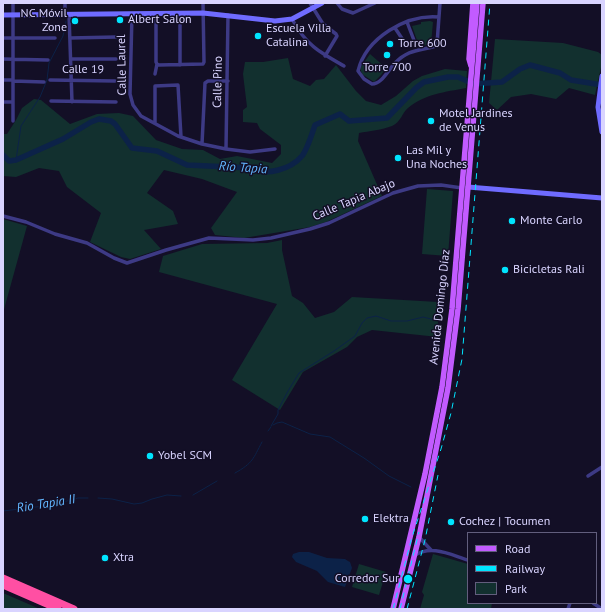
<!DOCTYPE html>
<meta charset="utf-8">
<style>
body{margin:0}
#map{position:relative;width:605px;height:612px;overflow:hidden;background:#130f26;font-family:"PT Sans",sans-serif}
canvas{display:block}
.frame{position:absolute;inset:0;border:4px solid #d9d4ff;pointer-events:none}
.legend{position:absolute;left:467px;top:532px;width:130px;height:72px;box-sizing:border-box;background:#130f26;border:1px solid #625e7d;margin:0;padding:5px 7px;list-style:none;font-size:12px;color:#d9d4ff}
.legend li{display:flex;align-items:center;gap:8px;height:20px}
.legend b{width:20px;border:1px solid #625e7d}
</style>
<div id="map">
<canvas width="605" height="612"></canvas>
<div class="frame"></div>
<ul class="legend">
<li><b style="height:5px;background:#c25bff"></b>Road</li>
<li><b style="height:5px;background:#00e5ff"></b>Railway</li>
<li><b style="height:11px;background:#12302f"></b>Park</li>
</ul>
</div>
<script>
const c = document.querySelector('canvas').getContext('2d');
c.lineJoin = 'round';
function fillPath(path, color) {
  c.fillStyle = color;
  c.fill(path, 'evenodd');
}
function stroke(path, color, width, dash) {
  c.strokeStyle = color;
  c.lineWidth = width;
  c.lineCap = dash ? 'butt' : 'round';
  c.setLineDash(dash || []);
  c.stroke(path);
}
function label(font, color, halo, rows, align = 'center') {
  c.font = font + ' "PT Sans",sans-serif';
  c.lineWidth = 3;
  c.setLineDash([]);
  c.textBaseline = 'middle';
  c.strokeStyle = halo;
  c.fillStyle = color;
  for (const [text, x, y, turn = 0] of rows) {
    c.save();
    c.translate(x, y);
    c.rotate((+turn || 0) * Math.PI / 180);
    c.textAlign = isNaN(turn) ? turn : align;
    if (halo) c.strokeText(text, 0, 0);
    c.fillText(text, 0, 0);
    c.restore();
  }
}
const green = new Path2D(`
 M430,21L433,22L431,44L422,46L421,43H418L412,26L421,24V22Z
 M495,39L563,43L598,52L602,55V63L595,95L569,88L556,99L531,94L511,97L497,110L489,103Z
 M370,54L386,68L381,75L374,82L362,74L360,68Z
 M288,58L293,79L310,86L316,80L324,79L336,65L356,91L366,101L381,105L396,96L413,81L422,76L445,69L467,71L466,88C445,92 425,94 408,108C402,113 401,122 392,126C382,130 369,131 359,133L358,141L382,196L326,222L310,227L244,238L215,235L211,228L237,192L202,179L164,170L147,193L173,211L178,224L144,230L161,249L130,259L121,257L90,242L101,213L67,187L59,171L39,168L16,177L3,176V134H7L16,120L22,108L34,99L41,100L70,124L97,114L119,113L133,116L156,140L182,149L203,150L220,159L237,156L272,163L281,154V145L260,129L257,123L243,122V110L247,107L243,74L245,62H263Z
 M427,189L453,191L448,256L422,254Z
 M3,219L27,226L3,313Z
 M282,240V250L292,296L303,303L315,318L334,312L352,297L438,302V337L372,330L357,337L347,347L303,372L280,410L232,380L277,304L159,272L163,256L202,244L267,243Z
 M433,554L468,564V603H492L491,609H420L424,595L422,592Z
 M359,564L386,572L379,595L352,587Z
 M3,593L40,609H3Z`);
const water = new Path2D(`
 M299,552H309L327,558L345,559L348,561L350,562L352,568L345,587L328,582L317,571L296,562L292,557L293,554Z`);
const stream = new Path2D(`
 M16,160L21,126L40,97L47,80L49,63L63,36L66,21
 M273,425L277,423L282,422L310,434L330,437L364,458L389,476L411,487
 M271,426L278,414V410L288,391L299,373L334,351L355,336L362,323L367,318L376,316L391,321H407L423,317L435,320
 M268,431L271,427
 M235,473C253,463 253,459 262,442
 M193,495L217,481
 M98,498L112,499L134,504L142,503L152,499L167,495L181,496
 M3,511L52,505L78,498H88`);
const river = new Path2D(`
 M3,155L9,161L16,160L63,139L91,122L99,119L111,121L115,124L132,148L157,151L187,165L251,168C266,176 290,170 302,156C307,150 312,134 315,125L340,114L349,121L387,118L416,88L424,82L448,77H458L474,84L502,82L520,69L530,65L560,73L571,80L602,85`);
const street = new Path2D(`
 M65,3V14
 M310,3L323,24L336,34L337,36L325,56
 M337,3L342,9L353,13L375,3
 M180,13V65
 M69,14L72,102
 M132,14L130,94L133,105L141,116L178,136L202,144L226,149L250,152L275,149
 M439,17C406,14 366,38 358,71L364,79L372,84C382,84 388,70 395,63C409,49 419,51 436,46L437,44L440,3
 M292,19C306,45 319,52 344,66
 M407,22L415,43
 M395,28L405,43
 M3,38H55
 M70,38L116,37
 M3,59L48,60
 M71,59H116
 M157,64L159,65L203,64L204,62L203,3
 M155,74L157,64L156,62V13
 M3,80H13
 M50,80L115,81
 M13,81L44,82
 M51,101L116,102
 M3,102H13
 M13,121V3
 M155,123V86L178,85L181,137
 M202,144L205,83L208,81H228
 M226,149L228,15
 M3,216L26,222L55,234L87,243L114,258L127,263L166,250L209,238L253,240L271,238L310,229L329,223L393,193L418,186L441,185L462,188
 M588,476L602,467
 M419,537L431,550
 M414,556C431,544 451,555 468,560
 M593,603L602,609
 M568,609L570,603`);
const secondary = new Path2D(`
 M3,15L203,13L275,21L292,19L322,3
 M602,76L598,107L602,132
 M468,187L602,198`);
const primary = new Path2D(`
 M471,66L469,59L473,3
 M393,609L425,474L442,387L452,309L477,3
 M401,609L419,537L448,388L458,309L483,3`);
const highway = new Path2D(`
 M3,578L74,609
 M3,585L58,609`);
const rail = new Path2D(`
 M393,609L412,537L441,449L451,413L462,359L490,3
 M400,609L419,532
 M407,609L425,540L438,475`);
const markers = [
 [120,20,4,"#00e5ff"],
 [75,21,4,"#00e5ff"],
 [258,36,4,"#00e5ff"],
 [390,44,4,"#00e5ff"],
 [387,55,4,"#00e5ff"],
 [431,121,4,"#00e5ff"],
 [398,158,4,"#00e5ff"],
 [512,221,4,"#00e5ff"],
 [505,270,4,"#00e5ff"],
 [150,456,4,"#00e5ff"],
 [365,519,4,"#00e5ff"],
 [451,522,4,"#00e5ff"],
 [105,558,4,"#00e5ff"],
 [408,579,5,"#00e5ff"]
];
const poiNames = [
 ["NC Móvil",67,14,"right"],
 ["Zone",67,28,"right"],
 ["Albert Salon",128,20],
 ["Escuela Villa",266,29],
 ["Catalina",266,43],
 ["Torre 600",398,44],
 ["Torre 700",387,68,"center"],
 ["Motel Jardines",439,114],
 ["de Venus",439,128],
 ["Las Mil y",406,151],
 ["Una Noches",406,165],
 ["Monte Carlo",520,221],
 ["Bicicletas Rali",513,270],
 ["Yobel SCM",158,456],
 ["Elektra",373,519],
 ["Cochez | Tocumen",459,522],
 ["Xtra",113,558],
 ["Corredor Sur",399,579,"right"]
];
const streetNames = [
 ["Calle Laurel",122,65,-91],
 ["Calle 19",83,70],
 ["Calle Pino",218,82,-89],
 ["Calle Tapia Abajo",354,200,-23],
 ["Avenida Domingo Díaz",440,307,-84]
];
const waterNames = [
 ["Río Tapia",243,168,4],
 ["Rio Tapia II",46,504,-9]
];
fillPath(green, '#12302f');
fillPath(water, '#0c2248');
stroke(stream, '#0c2248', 1);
stroke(river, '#0c2248', 5.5);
stroke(street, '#3d3a85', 3.5);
stroke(secondary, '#6f6bff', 5);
stroke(primary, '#c25bff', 5.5);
stroke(highway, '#ff4fa3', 7);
stroke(rail, '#00e5ff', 1, [6, 5]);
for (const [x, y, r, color] of markers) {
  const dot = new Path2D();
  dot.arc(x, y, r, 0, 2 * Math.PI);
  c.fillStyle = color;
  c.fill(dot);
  stroke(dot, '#130f26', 1.5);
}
label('12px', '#d9d4ff', '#130f26', poiNames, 'left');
label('12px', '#d9d4ff', '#130f26', streetNames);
label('italic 13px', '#62b6ff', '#130f26', waterNames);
</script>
